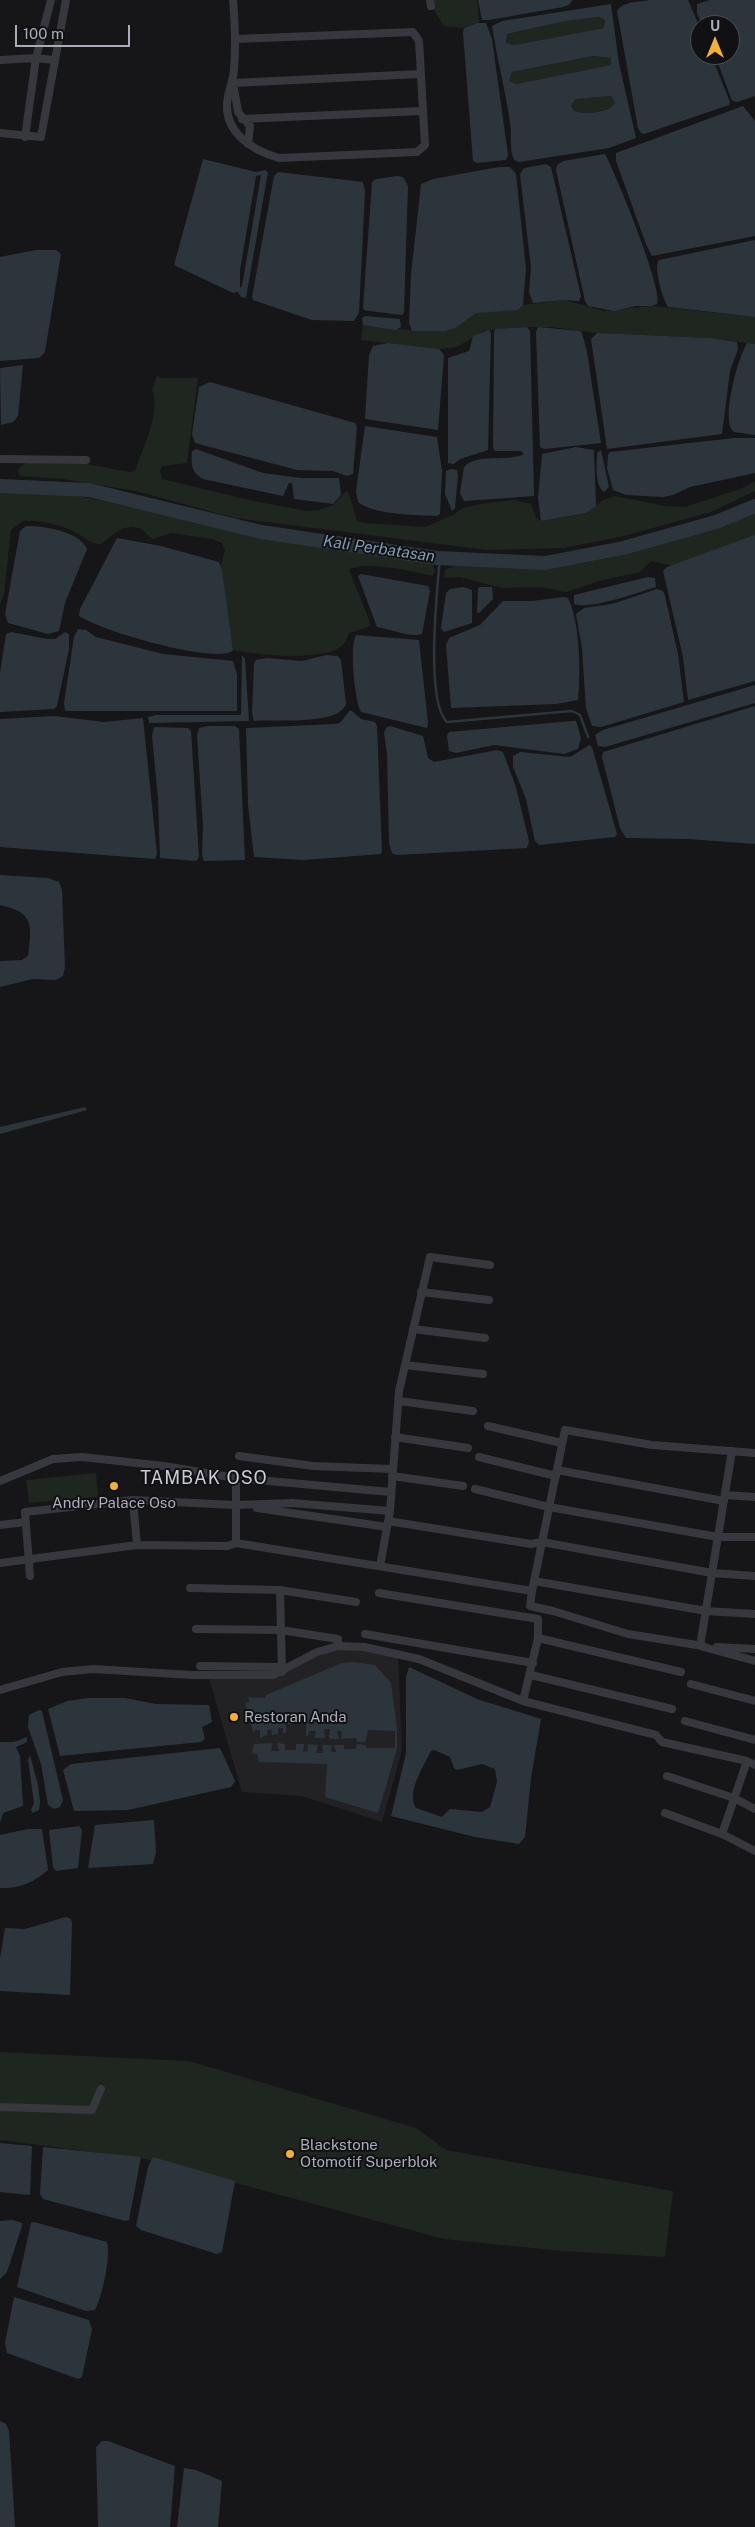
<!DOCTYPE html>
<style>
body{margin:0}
#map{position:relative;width:755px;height:2527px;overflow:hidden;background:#161618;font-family:"Public Sans",sans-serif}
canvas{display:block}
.north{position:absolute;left:690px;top:15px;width:50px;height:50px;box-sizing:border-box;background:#111113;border:1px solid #4d4f55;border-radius:50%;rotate:0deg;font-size:14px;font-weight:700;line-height:20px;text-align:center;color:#a8adb8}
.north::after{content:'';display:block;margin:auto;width:18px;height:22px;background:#f2b134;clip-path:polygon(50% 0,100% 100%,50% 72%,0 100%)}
.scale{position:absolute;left:15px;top:25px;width:115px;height:22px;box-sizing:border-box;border:2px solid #a8adb8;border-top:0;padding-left:6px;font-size:15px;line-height:18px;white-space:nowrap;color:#a8adb8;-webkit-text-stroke:4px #111113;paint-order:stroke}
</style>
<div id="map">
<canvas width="755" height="2527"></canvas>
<div class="north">U</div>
<div class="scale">100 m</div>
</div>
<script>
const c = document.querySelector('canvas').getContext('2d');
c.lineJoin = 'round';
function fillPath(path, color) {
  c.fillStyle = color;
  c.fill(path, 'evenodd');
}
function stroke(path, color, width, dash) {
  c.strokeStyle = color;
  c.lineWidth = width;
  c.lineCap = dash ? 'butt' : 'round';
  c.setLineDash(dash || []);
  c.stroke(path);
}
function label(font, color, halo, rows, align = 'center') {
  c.font = font + ' "Public Sans",sans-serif';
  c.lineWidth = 4;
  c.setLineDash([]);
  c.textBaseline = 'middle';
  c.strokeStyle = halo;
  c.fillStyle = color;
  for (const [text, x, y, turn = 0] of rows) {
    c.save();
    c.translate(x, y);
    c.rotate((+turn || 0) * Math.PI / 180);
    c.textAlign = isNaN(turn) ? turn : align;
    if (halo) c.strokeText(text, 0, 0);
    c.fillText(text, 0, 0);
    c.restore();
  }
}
const built = new Path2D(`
 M338,1646L398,1655L402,1750L382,1822L302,1796L242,1792L208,1675H273Z`);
const green = new Path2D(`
 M430,0H477L479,22L462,28L444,26L431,6Z
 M599,17L605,20L604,28L514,45L506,44L507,34L566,21Z
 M593,56L611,58V65L516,84L509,81L512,72Z
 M611,96L615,103C608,113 584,115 574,111L571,106L576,99Z
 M565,300L604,311L652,306L755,317V344L711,338L597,333L552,327H518L484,331L457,347L439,349L361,340L363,325L419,331L476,313L520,308L523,305Z
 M157,376L162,378H198L187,463L162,466L160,471L162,479L249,500L306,511L319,510L333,505L346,491L349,493L357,521L365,523L425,527L453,515L461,509L480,504L515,500L531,504L536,518L541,521L586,513L603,500L615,496L666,506L685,507L740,489L755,481V491L711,512L624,536L564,548L487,550L235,518L136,491L63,479L20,476L18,471C21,465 23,464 29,463L87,464L129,472L135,471C143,447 161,413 152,389Z
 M0,489H22L89,498L275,539L429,563L433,564L435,571L433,576C415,572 363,560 349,570L369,620L370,625L366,628L349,633C346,641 343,647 335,650C311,660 258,655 233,650L221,565L225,550L222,543L212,539L171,533L153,539C148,537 146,532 141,529C123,522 113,536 101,544C90,544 88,540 80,535C64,525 42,520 23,521L11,530L4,594L0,605Z
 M755,510V535L753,537L673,566L651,561L640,572L603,580L566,592L540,587L502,588L460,577L444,578L445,570L454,566C483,565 513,569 542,567C617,562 686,537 755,510Z
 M96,1473L98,1497L29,1503L26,1480Z
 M0,2052L189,2061L416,2128L446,2150L673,2191L665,2257L562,2251L444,2239L146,2159L0,2140Z`);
const water = new Path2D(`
 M478,0H572V1L569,5L563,7L489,20H482Z
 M650,0H688L700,28V55H711L730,102L729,105L644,134L641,133L638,128L617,11C623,1 640,2 650,0Z
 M710,0H755V96L737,102L732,101L715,55H730V25H702L697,13V4Z
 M611,4L619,63L636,138L609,148L519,162L514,160C509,149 512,134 510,122C505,89 497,58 492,26L502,21ZM599,17L605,20L604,28L514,45L506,43L507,34L566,21ZM593,56L611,58V65L516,84L509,81L512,72ZM611,96L615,103C609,113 584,115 574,111L571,106L576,99Z
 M477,23H486L492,39L508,155L506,160L477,163L473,161L463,33L464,28Z
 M743,106L755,121V236L652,256L646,244L616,161V153Z
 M605,154C615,172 664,291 657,304L652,306H636L614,311L588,306L585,301L556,170L557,165L563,161Z
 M203,159L256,172L265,170L268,172L246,298L241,297L238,292L233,293L174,265ZM261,175L242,286L240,288V270L256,176Z
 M546,164L551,167L581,296L579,301L565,300L533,303L529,292L531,268L520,174L524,168Z
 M499,167H510L516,174L526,269L523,305L518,310L476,313L455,328L445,331H412L409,323L411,274L421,184L433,179Z
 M278,172L363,182L365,191L359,313L354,321L312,320L253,300L252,297L274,176Z
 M397,176L403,177L408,186L404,312L402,315L369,311L364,310L363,307L372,182L376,179Z
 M755,240V317L668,307C663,299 653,268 659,260Z
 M36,250H56L61,254L45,352L39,358L0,361V257Z
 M365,316L400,319L401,327L396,330L363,325L362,318Z
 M527,327L530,331L534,496L464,501L460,493L464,467C478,452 506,463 524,454L521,451H495L493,448L494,333L495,329Z
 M538,327L580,331L582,333L587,352L601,443L544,449L540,447L536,332Z
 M489,330L491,333L488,450L460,459L454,464L448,463V358L469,351L473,336Z
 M597,333L711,338L737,342L738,349L730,371L722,434L607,449L591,339Z
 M388,343L439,349L444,355L438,430L365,419L369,355L373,346Z
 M747,343L755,344V435L734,432C720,421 738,358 747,343Z
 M23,365L18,416L13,422L1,425L0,368Z
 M210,382L355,423L357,427L353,474L347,476L333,471L297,470L195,443L192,434L199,387Z
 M365,426L437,437L442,471L440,514L437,516C416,515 374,515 358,502L356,491Z
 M734,438H755V473L690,487L673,495L663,497L626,495L613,490L607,468L608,455L610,452Z
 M576,447L594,450L596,506L586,513L541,521L538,498L542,454Z
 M196,449L263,473L301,478H339L341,495L333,504L294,499L292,483H289L283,496L203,479C191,472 191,464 192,451Z
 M601,450L609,487L604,492C594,485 597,464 597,453Z
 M451,469L457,470L458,475L455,508L452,511L445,494L446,471Z
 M26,526C44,526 79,531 87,549L65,603L59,631L48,634L8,623L5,614L20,531Z
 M755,535V681L688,700L683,657L663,571L667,567Z
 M117,538L161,546L219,562L222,570L233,650L231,652C207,662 102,631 79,616L80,609Z
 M361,574L428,586L430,591L422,634C411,638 390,629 377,627L358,576Z
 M648,577L655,578L656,587C639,592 591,610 574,604V595Z
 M463,587L472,590V623L444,632L441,628L446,593L450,589Z
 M481,587H492L493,599L479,613L477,612L478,588Z
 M657,589L663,591L665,596L678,654L684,702L601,727L592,726L586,708L582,649L576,614L584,608L612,604Z
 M564,597L568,598C580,622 581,673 578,700L556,704L451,708L446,645L449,638L480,625L503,601H532Z
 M78,629L86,630L96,637L163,654L233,661L237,674V711H65L64,703L74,637Z
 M11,632L47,639H55L65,632L69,634V649L57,706L54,709L0,712V673L6,634Z
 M356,635L419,640L428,723L427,728L361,712C355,702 349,646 356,635Z
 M242,655L245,659L249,721L149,723L148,717L156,715H241Z
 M326,655L338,656L341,660L346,704C338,726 275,719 254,721L252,713L254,664L256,660L266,658L302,661Z
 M755,685V703L605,747L598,746L595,735L603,730Z
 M755,706V844L688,839L626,838L620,828L602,757L603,752Z
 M349,711H352L361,719L375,722L377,726L382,851L381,854L304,860L254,857L248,805L246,728L334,724L340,723Z
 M54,716L104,722L143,718L157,854L155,859L0,847V719Z
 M572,721H576L581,738L578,749L564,754L494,745L456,753L449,751L447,736L449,732Z
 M208,726H235L239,729L245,860L204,861L202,856L203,825L197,736L199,728Z
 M390,726L423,736L428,758L434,762L497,750L503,752L516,787L529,841L527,848L396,855L392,853L389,843L387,754L384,733L386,728Z
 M154,727L188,728L191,731L199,857L196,861L160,858L158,798L152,736Z
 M589,745L592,747L617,834L615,837L539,845L535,841L526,799L513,767V756L520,752L570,757Z
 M0,875L48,878L59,882L62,890L65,967L63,976L56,980L33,979L0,987V961L22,960L28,956C32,925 34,912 0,905Z
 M85,1107L87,1110L0,1134V1127Z
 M353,1662L375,1665L391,1683L397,1729V1749L378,1813L325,1797L327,1764L259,1762L257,1754L252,1753L254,1744L273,1743L271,1751H279L277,1743L285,1744V1750H296V1744H304L303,1752L308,1751V1744L318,1745L316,1753H323L322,1745H332L331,1752H336L334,1745H344V1749H356L357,1744L366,1745V1748H395V1731L368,1730L365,1742H357L356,1738L341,1739L342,1731H337L339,1739H331L329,1737L330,1729H324L325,1738H314L316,1731H309L308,1736H306V1724H286V1733H283V1728H278V1734L272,1735V1730H267V1735L260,1738V1730H255L254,1735L245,1703L249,1702L248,1697L265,1698L266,1695L342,1663Z
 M409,1667L477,1699L541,1719L531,1778L525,1837L519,1844L475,1837L391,1816L406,1753V1677ZM434,1750L450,1757L454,1768L457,1770L482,1764L495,1769L497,1782L490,1807L482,1812L450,1809L442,1817L416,1808C406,1793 424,1765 431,1751Z
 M88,1698H125L156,1704L209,1705L212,1722L202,1727L205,1739L201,1742L60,1756L48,1709L67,1701Z
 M39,1710L42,1711L63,1800L60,1807L54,1809L48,1805L41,1764L28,1727L29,1715Z
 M27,1737V1742L16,1747L20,1756L23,1806L3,1813L0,1823V1742H14Z
 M220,1748L235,1781L231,1787L128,1810L74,1811L63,1770L71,1764Z
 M30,1755L38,1785L40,1802L39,1810L33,1813L31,1810L34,1803L28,1760Z
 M154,1820L156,1852L153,1864L88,1868L95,1825Z
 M79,1826L82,1830L78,1868L56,1871L53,1867L49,1830Z
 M28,1829H42L48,1870C34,1882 20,1889 0,1888V1835Z
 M66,1917L71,1919L72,1923L70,1995L0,1991V1958L5,1928L25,1929Z
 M0,2143L32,2146L30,2195L0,2192Z
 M43,2147L141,2157L129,2220L125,2221L43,2199L40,2194Z
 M153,2157L235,2181L222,2252L217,2254L141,2230L136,2226L148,2167Z
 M13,2220L22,2223V2226L7,2272L0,2279V2221Z
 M34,2222L107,2242C111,2257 102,2297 95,2310L86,2311L17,2287L31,2223Z
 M14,2297L89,2320L92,2329L82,2377L78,2379L7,2353L5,2343Z
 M0,2421L6,2424L9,2431L15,2527H0Z
 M102,2441H108L175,2466L170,2527H98L96,2447Z
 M184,2468L196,2470L222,2481L218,2527H177Z`);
const stream = new Path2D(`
 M440,558C437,589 425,701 447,722L572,711L580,715L588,737`);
const river = new Path2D(`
 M0,486L89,490L261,532L437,558L545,563L623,548L716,522L755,506`);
const minor = new Path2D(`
 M233,0C235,24 236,46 234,70C233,80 230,87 228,96C221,131 251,150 279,158L417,152L425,145L419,41L413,32L236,39
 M430,0L431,6
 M0,60L36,58L53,60
 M233,83L420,74
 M233,83L238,112L250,126L248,144
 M242,119L422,111
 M0,133L41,137L66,0
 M25,137L36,58L51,0
 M0,459L86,460
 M421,1292L489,1300
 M413,1329L485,1338
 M405,1365L483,1374
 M399,1401L473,1411
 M488,1426L562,1443
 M395,1437L468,1448
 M732,1451L700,1646L755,1661
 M239,1456L313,1466L392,1469
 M479,1457L556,1476
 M557,1470L724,1501
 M392,1476L463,1486
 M0,1481L53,1459L82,1457L164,1466L236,1478L390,1492
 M475,1489L549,1507L718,1537H755
 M725,1495L755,1497
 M133,1500L235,1505L292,1503L390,1511
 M257,1508L387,1527
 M388,1521L531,1544L542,1542L712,1573L755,1576
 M0,1525L26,1522
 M236,1543L532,1591L565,1430L652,1445L755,1453
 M0,1563L137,1545L227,1546L236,1543V1478
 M380,1566L390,1511L399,1391L430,1257L490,1265
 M30,1576L25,1512L133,1500L137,1545
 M534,1581L706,1611L755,1614
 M190,1588L280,1590L356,1602
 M280,1590L282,1672
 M532,1591L530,1606L553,1611L628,1634L703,1646
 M379,1593L538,1619V1638L523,1701
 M196,1629L281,1630L338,1639V1646
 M365,1634L533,1663
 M538,1638L681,1672
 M717,1647L755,1649
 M200,1666L281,1667
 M531,1675L672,1709
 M691,1684L755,1701
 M0,1690L62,1672L93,1669L192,1675H273L317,1652L338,1646L364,1647L419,1659L523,1701L656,1735L662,1742L747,1761L755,1765
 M685,1721L755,1740
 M667,1776L734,1798L755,1809
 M665,1813L722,1834L755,1851
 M722,1834L747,1761
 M0,2107L92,2110L101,2089`);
const markers = [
 [114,1486,5,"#f2b134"],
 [234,1717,5,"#f2b134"],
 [290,2154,5,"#f2b134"]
];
const poiNames = [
 ["Andry Palace Oso",114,1503,"center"],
 ["Restoran Anda",244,1717],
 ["Blackstone",300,2145],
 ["Otomotif Superblok",300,2162]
];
const waterNames = [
 ["Kali Perbatasan",379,549,8]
];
const quarterNames = [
 ["TAMBAK OSO",204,1478]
];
fillPath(built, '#222225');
fillPath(green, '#1e261f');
fillPath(water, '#2c353c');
stroke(stream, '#2c353c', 2.5);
stroke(river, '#2c353c', 14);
stroke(minor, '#37383d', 8);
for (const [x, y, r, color] of markers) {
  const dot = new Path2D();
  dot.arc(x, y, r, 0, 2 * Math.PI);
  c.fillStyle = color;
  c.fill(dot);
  stroke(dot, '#111113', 2);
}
label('15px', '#a8adb8', '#111113', poiNames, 'left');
label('italic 16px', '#7f9bb3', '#111113', waterNames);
c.letterSpacing = '1px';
label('18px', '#c9ccd4', '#111113', quarterNames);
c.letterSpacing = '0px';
</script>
